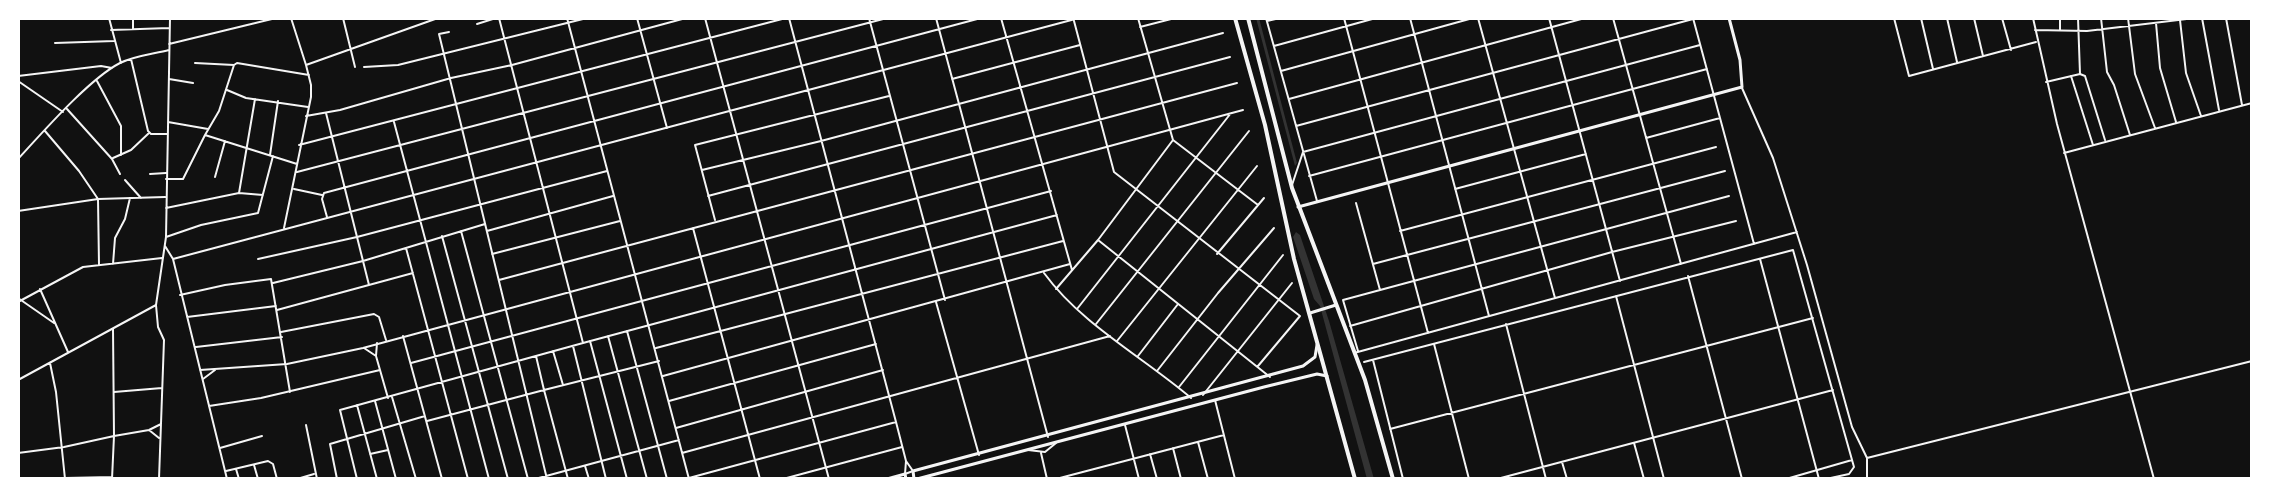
<!DOCTYPE html>
<style>
body{margin:0}
#map{position:relative;width:2270px;height:497px;overflow:hidden;background:#111;font-family:Roboto,sans-serif}
canvas{display:block}
.frame{position:absolute;inset:0;border:20px solid #fff;pointer-events:none}
</style>
<div id="map">
<canvas width="2270" height="497"></canvas>
<div class="frame"></div>
</div>
<script>
const c = document.querySelector('canvas').getContext('2d');
c.lineJoin = 'round';
function fillPath(path, color) {
  c.fillStyle = color;
  c.fill(path, 'evenodd');
}
function stroke(path, color, width, dash) {
  c.strokeStyle = color;
  c.lineWidth = width;
  c.lineCap = dash ? 'butt' : 'round';
  c.setLineDash(dash || []);
  c.stroke(path);
}
const water = new Path2D(`
 M1256,18H1259L1297,163L1295,166Z
 M1296,232L1300,235L1329,321L1374,479H1367L1320,306L1314,299L1293,237Z`);
const minor = new Path2D(`
 M109,18L121,63
 M291,18L306,65L438,18
 M343,18L355,67
 M567,18L689,479
 M637,18L667,128
 M705,18L829,479
 M789,18L896,422L906,461L905,474L913,471L906,461
 M869,18L945,300
 M936,18L1048,437
 M1001,18L1072,270
 M1266,18L1317,201
 M1344,18L1428,333
 M1410,18L1489,316
 M1478,18L1555,298
 M1549,18L1620,281
 M1613,18L1681,264
 M1693,18L1754,244
 M1894,18L1909,76L2036,42
 M1921,18L1933,69
 M1947,18L1957,62
 M1974,18L1983,56
 M2002,18L2011,50
 M2033,18L2057,124L2154,479
 M2078,18L2080,74
 M2101,18L2107,72L2114,85L2130,135
 M2128,18L2135,74L2155,128
 M2202,18L2219,110
 M2226,18L2242,105
 M2180,20L2186,73L2201,116
 M1074,21L1114,172L1300,316L1258,366
 M1267,21L1280,18
 M2156,23L2160,68L2176,122
 M477,24L496,18
 M1140,27L1175,18
 M133,29V18
 M111,30L169,28
 M2035,30L2087,31L2195,18
 M2060,30V18
 M449,32L439,34L547,479
 M55,43L114,41
 M169,44L276,18
 M1274,46L1376,18
 M131,59L148,131L151,134H167
 M195,63L234,65
 M364,67L398,65L587,18
 M1281,71L1473,18
 M18,76L101,66L112,68
 M2071,76L2093,145
 M169,79L193,83
 M952,79L1080,45
 M18,81L63,112
 M97,81L121,126V155
 M2046,82L2080,74L2085,76L2105,140
 M1742,88L1773,158L1807,265L1852,427L1867,458L2252,361
 M227,90L246,98L308,107
 M1289,99L1585,18
 M67,109L112,159L120,174
 M326,113L369,285
 M306,116L340,110L451,78L512,65L686,18
 M168,122L208,129
 M394,122L489,479
 M1296,126L1693,19
 M45,131L79,171L98,199L99,265
 M1646,138L1720,118
 M1173,140L1258,205
 M299,145L786,18
 M2064,153L2252,103
 M270,155L278,101
 M113,158L131,150L149,133
 M18,159C42,133 89,79 120,63C134,56 153,54 169,50
 M297,164L205,135L219,111L234,65L237,63L309,75
 M702,170L821,141L1223,33
 M297,172L887,18
 M150,174L166,173
 M1309,176L1707,69
 M215,177L225,141
 M166,179H183L205,135
 M125,180L141,198
 M1292,185L1303,152L1700,45
 M294,189L322,195
 M1455,189L1586,154
 M239,193L255,99
 M708,196L1230,57
 M1356,203L1380,290
 M166,208L239,193L263,195
 M18,211L98,199L165,197
 M327,217L322,199L324,193L981,18
 M715,220L695,145L889,96
 M284,228L311,97V85L306,65
 M693,228L760,479
 M461,231L528,479
 M487,231L613,196
 M1400,231L1716,147
 M442,236L508,479
 M166,237L201,225L258,213L273,156
 M1098,240L1270,377
 M165,246L173,259L227,479
 M406,248L468,479
 M492,254L620,221
 M1217,254L1264,198
 M173,259L1079,18
 M258,259L357,237L607,171
 M1760,259L1819,479
 M113,264L115,238L125,219L130,198
 M1373,264L1725,171
 M1044,273C1082,325 1143,357 1191,398
 M1688,276L1742,479
 M499,280L1237,83
 M273,283L363,261L485,224
 M40,289L68,352
 M1056,289L1098,240L1173,140L1138,18
 M180,295L225,285L271,279L290,392
 M1616,296L1664,479
 M18,298L54,323
 M18,302L83,267L162,258
 M936,302L979,455
 M1077,309L1231,113
 M277,310L413,273
 M187,317L276,306
 M1096,324L1249,131
 M1506,324L1546,479
 M1350,326L1612,252L1736,221
 M113,329L114,436L149,430L161,424
 M627,331L667,479
 M281,332L374,314L379,317L386,340
 M403,336L442,479
 M608,336L647,479
 M590,341L627,479
 M1117,341L1257,166
 M377,343L376,356L388,398
 M583,343L1057,215
 M1434,344L1469,479
 M573,346L606,479
 M196,347L282,337
 M364,348L376,356
 M656,348L1063,241
 M553,351L563,385
 M1358,351L1343,300L1729,196
 M1354,353L1797,232
 M536,356L544,390L659,361
 M1138,356L1178,304
 M1373,360L1403,479
 M1364,362L1793,250L1854,467L1849,474L1826,479
 M50,363L56,392L65,479
 M411,363L1051,191
 M200,370L287,364L363,348L1243,110
 M1157,371L1218,293L1274,228
 M663,376L1070,264
 M203,379L215,370
 M18,380L156,305
 M1179,387L1283,255
 M114,392L162,388
 M1203,395L1292,283
 M392,397L416,479
 M1215,400L1235,479
 M375,401L396,479
 M669,401L876,344
 M357,405L377,479
 M209,406L261,398L380,370
 M427,421L544,390L568,479
 M306,425L317,479
 M1125,425L1139,479
 M676,428L883,370
 M1390,429L1813,318
 M149,430L159,438
 M1198,442L1208,479
 M1634,443L1644,479
 M220,448L262,436
 M1173,448L1181,479
 M1028,450L1045,452L1056,443
 M18,453L64,447L114,436L112,479
 M682,453L1110,336
 M1041,453L1047,479
 M370,454L388,450
 M1150,454L1157,479
 M1867,458V479
 M1562,462L1567,479
 M254,465L258,479
 M585,466L589,479
 M236,469L239,479
 M226,471L268,461L273,464L277,479
 M689,478L896,422
 M18,479L112,477
 M159,479L164,340L158,327L156,305L166,237L170,18
 M297,479L314,474
 M337,479L330,444L425,416
 M357,479L340,410L583,343L499,18
 M535,479L679,440
 M783,479L902,447
 M1056,479L1224,435
 M1497,479L1833,390
 M1786,479L1852,460`);
const tertiary = new Path2D(`
 M1298,207L1742,87L1740,60L1729,18
 M1310,313L1336,305
 M887,479L905,474L906,479
 M914,479L913,471L1303,366L1315,357L1317,345
 M917,479L1264,387L1317,374L1327,376`);
const secondary = new Path2D(`
 M1235,18L1265,125L1294,259L1355,479
 M1248,18L1292,188L1365,380L1393,479`);
fillPath(water, '#333');
stroke(minor, '#f5f5f5', 2);
stroke(tertiary, '#f5f5f5', 3);
stroke(secondary, '#f5f5f5', 4);
</script>
